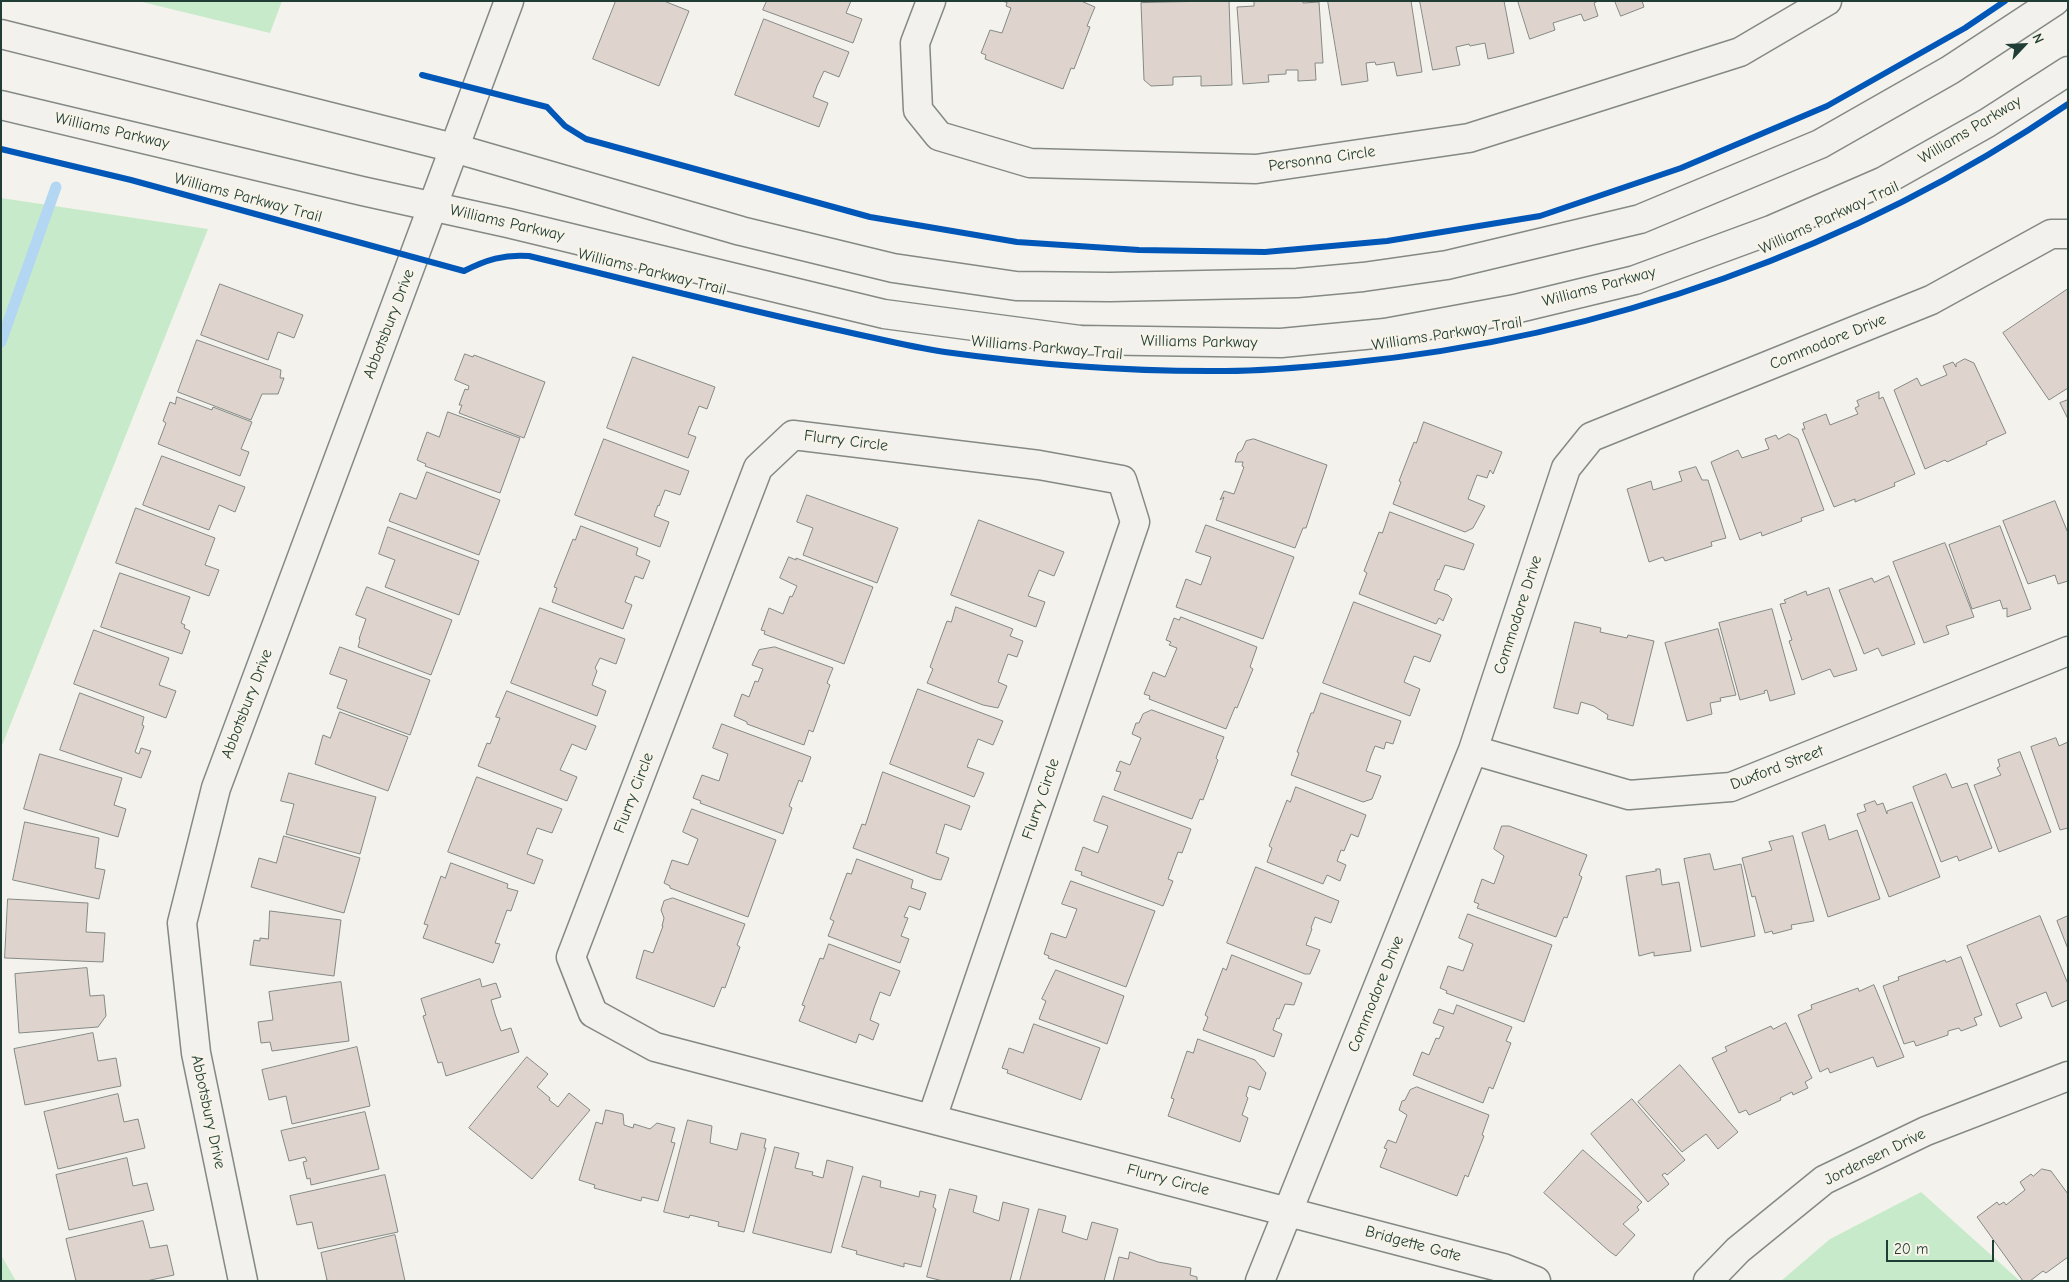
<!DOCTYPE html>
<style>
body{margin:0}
#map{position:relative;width:2069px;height:1282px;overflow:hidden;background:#f4f2ec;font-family:"Comic Neue",sans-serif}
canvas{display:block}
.frame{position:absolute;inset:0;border:2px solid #1f3d34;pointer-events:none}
.north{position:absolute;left:1999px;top:20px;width:50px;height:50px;-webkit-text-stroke:4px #f7f3e8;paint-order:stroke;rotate:65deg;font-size:14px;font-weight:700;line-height:20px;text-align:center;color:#1f3d34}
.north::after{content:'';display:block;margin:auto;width:18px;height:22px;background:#1f3d34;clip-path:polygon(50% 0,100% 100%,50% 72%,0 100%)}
.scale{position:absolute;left:1886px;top:1240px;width:108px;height:22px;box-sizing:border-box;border:2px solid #1f3d34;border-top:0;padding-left:6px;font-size:15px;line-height:18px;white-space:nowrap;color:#1f3d34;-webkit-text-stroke:4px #f7f3e8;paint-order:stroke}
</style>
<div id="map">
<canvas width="2069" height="1282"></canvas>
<div class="frame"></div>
<div class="north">N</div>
<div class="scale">20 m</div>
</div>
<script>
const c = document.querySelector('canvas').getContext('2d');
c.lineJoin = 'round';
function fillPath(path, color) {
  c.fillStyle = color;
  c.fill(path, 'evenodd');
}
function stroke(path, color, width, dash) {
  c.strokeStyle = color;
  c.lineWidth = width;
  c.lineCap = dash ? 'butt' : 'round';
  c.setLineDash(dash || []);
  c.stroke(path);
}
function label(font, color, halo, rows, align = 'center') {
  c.font = font + ' "Comic Neue",sans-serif';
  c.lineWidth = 5;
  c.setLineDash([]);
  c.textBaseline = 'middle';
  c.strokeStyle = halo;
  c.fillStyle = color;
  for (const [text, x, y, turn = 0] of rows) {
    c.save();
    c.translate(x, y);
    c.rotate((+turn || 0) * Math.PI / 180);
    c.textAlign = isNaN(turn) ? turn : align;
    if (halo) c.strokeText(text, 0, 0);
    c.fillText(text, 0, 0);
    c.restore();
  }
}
const green = new Path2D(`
 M138,1H282L270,33Z
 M1,198L208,229L1,748Z
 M1921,1192L2020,1281H1781L1830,1239Z
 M1,1255L16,1281H1Z`);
const stream = new Path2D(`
 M1,342L56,187`);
const building = new Path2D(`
 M616,1H664L689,11L659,86L593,59Z
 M767,1H851L846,13L862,19L853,43L763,10Z
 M1003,1H1081L1095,7L1087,26L1090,27L1074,69L1071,68L1063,89L985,59L986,55L981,53L990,30L1002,33L1011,8L1006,6L1007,3Z
 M1229,1L1232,85L1201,86V76L1173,77V85L1151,86L1144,80L1141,3Z
 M1303,1V3L1319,2L1323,63H1315L1316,80L1298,81V70H1286V74L1268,75L1269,82L1243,84L1237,7L1254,6V2Z
 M1328,1H1411L1422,72L1397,76L1394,62L1376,65L1375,62L1366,63L1368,81L1342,85Z
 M1420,1H1504L1514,53L1488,59L1485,43L1470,46L1469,44L1456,47L1460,65L1433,70Z
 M1518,1H1598L1594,3L1598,16L1584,21L1581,14L1553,23L1555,30L1530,39Z
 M1615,1H1642L1644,7L1621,16Z
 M764,19L849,52L839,77L824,71L817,86L813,97L828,103L819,127L735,95Z
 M220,284L303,315L294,338L278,332L268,360L201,335Z
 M2068,289V388L2049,400L2003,333Z
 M197,340L281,370L280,378H284L278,394H262L251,420L178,392Z
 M465,354L473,357L474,355L545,382L524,438L459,413L462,405H459L465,389L468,390L469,386L455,380Z
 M633,357L715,387L707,409L699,406L688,434L696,437L688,458L607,428Z
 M1965,359L1974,363L2006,433L1986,442L1987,444L1947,462L1945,460L1925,469L1894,390L1917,378L1921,386L1947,375L1943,366L1953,362L1956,367V364Z
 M1879,392V399L1883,397L1915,474L1894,483L1895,486L1855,502V499L1834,507L1802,429H1805L1803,423L1826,414L1830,425L1858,414L1855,408L1859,406L1857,401Z
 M177,397L212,410L213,407L252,422L241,449L249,452L240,476L158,444L166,423L163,421L170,402L175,404Z
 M2068,400V419L2060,403Z
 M448,412L520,438L500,493L425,466L426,464L417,460L427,432L439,437Z
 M1424,422L1502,452L1493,474L1490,470L1487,478L1477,475L1468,499L1485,506L1473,528L1465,532L1393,504L1401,482L1399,481L1414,442L1416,443Z
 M1789,434L1798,439L1824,510L1801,518L1802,521L1762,536L1761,532L1740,540L1711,462L1738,450L1742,458L1769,449L1765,439L1776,435L1778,439Z
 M604,439L689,471L680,495L665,490L659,506L658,505L654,516L669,522L660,547L575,515Z
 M1254,439L1327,465L1306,528H1303L1295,548L1216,520L1224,497L1220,500L1224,491L1234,494L1244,467L1242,466L1243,462H1235L1238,453L1242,450L1246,441Z
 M162,456L245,487L235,512L219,505L209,530L143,505Z
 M1696,467L1702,480H1708L1726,538L1711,542L1712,546L1665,561L1663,557L1649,562L1627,489L1651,481L1653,490L1682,481L1679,472Z
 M427,472L500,500L479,555L389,521L400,493L416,499Z
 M807,495L898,528L877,583L803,555L813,528L797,522Z
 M2055,501L2068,533V581L2058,584L2055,575L2028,584L2003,521Z
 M136,508L215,538L205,565L219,570L209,596L116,563Z
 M1390,512L1474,544L1464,570L1445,565L1439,580L1438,579L1434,590L1448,595L1452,599L1443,621L1439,618L1436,624L1359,594L1367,573L1364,571L1379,532L1382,533Z
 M979,520L1064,552L1054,576L1039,570L1028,596L1045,602L1036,627L951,595Z
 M1206,525L1294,557L1263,639L1176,607L1186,579L1201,585L1211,557L1196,552Z
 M581,526L638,548L636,555L650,561L643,579L635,576L625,602L632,605L623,629L552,602L557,588L554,587L573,539L575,540Z
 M2000,526L2031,609L2007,617V608L2003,609L2000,600L1972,609L1949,545Z
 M388,527L479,561L459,615L385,587L395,560L379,554Z
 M1945,543L1974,617L1946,626L1949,634L1924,643L1893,562Z
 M789,557L796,560V558L873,587L844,664L764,634L765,631L761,630L769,608L783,614L790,596L792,597L797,586L780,578Z
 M120,573L190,597L181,623L185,625L184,628L190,631L182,654L101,627Z
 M1889,576L1915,644L1882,656L1878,648L1864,654L1839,590L1872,578L1874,582Z
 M367,587L452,620L431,675L358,647L360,640L359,639L366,619L356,615Z
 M1829,588L1857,670L1834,677L1830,669L1802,680L1789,641L1792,640L1780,604L1786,603L1784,600L1806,591L1807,595Z
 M1354,602L1441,635L1430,662L1414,656L1404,682L1420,689L1410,716L1323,683Z
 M956,607L1013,629L1010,636L1023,641L1017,657L1008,654L998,682L1007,686L998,708L983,705L927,683L933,669L930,667L947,621L951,622Z
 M540,608L625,639L616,664L600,658L595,668L597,671L592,685L606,691L597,716L511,683Z
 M1772,609L1795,694L1770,701L1767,690L1764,691L1765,693L1740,700L1719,623Z
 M1181,617L1257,647L1250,667L1253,669L1237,708L1235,707L1226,729L1149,699L1150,696L1144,694L1153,672L1165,677L1177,648L1169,645L1171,642L1166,640L1174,618L1179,620Z
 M1575,622L1601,628L1600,632L1627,638L1628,635L1654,641L1633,726L1607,719L1608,715L1594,706L1581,702L1578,714L1554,708Z
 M1718,629L1736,695L1720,698L1721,701L1710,703L1712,714L1687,721L1665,643Z
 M94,630L169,658L159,685L176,691L166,718L74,684Z
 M340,647L430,680L410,735L337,708L347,680L330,674Z
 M775,647L833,668L827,683L830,685L813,732L809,730L804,745L747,724V722L734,716L742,694L749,697L755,681L758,682L763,669L752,665L759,650Z
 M918,689L1003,721L993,745L978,739L967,767L984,773L974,797L890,764Z
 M507,691L596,726L586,750L572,744L560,770L577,777L567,801L478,766L487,743L490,744L500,718L496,717Z
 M80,693L144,717L142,725L144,726L135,752L139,754L141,748L151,751L141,778L60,750Z
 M1321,693L1401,721L1393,744L1386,742L1384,749L1375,746L1371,756L1366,771L1381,776L1372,799L1363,802L1291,775L1299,753L1297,752L1311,713H1313Z
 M1152,710L1224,737L1216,758L1218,760L1203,800L1200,799L1192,819L1114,790L1121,772L1116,771L1120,761L1130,765L1141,738L1132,734L1136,723H1139L1143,714Z
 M340,712L408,737L388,791L315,764L323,735L330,738Z
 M722,724L811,757L802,782L799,780L789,806L792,808L783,834L700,803L701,801L693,798L702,775L719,781L728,754L713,748Z
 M2056,738L2059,746L2068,742V828L2060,830L2031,747Z
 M2020,752L2051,832L1999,852L1974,785L2001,775L1997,768L2000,766L1998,760Z
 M40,754L122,778L114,805L126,809L118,837L24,809Z
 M883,772L970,806L961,830L945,824L936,853L949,858L941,880L935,879L853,848L862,824L865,825Z
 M289,773L376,797L360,854L286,834L294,804L281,801Z
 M1946,774L1952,788L1967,783L1992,848L1959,861L1957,856L1941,862L1913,787Z
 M477,777L562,809L552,833L537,828L527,854L543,860L534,884L448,852Z
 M1296,787L1366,815L1358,837L1351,834L1344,851L1341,850L1337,861L1346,865L1340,881L1327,875L1323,884L1267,862L1272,848L1269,846L1287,800L1290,802Z
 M1103,796L1191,829L1182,853L1178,852L1168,879L1173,881L1163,906L1081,875L1082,872L1075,870L1083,847L1098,853L1108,826L1094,821Z
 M1875,801L1877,805L1883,803L1887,814V811L1912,802L1940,877L1889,897L1857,814L1866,811L1864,805Z
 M692,809L776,840L748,917L670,888V886L664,883L672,860L688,865L698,839L683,832Z
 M25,822L99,838L95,868L105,870L99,899L13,880Z
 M1825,825L1829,840L1857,830L1880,899L1828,917L1802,833Z
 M1502,826H1509L1587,855L1579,875L1582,877L1567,918L1564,917L1556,937L1477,908L1479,904L1474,902L1482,879L1494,884L1504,856L1494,849Z
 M284,836L360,858L344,913L251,887L259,858L276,863Z
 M1793,836L1814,921L1791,925L1792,929L1773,934L1772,931L1765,933L1755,896L1752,897L1742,858L1772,850L1769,842Z
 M1710,854L1714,870L1741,864L1755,936L1701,947L1684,859Z
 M857,859L913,880L911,888L926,893L920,910L909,906L904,917L908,918L901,936L909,939L900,963L828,936L834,921L830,919L847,873L851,874Z
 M451,863L508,884L507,888L518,891L511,911L507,910L495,943L500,944L493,963L423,938L428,925L424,924L441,876L445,878Z
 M1256,867L1339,901L1331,923L1315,917L1311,928L1312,929L1306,945L1320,950L1310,974H1305L1227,943Z
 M1656,869H1660L1662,885L1679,882L1691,951L1654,956V952L1639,956L1626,876L1656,871Z
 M1071,881L1155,911L1126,987L1048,958L1049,956L1044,954L1051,933L1066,938L1077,909L1062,904Z
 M673,898L745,924L737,945L740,947L725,988L722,987L714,1007L636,978L644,950L653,953L663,926H662L664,918L661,910L664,901Z
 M8,899L88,903L86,932L105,933L103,962L5,958Z
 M270,911L341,920L334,976L250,965L254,940L260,941V938L268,939Z
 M1468,914L1552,945L1524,1022L1446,993L1447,991L1440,988L1448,966L1463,971L1473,944L1459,938Z
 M2040,916L2068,984V1000L2052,1007L2046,992L2016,1004L2022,1018L2000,1027L1967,946Z
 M2068,916V949L2057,921Z
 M829,944L900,971L890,996L880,992L874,1008L870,1020L879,1024L873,1040L859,1034L856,1043L799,1021L805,1006L802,1005L820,958L823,959Z
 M1232,955L1302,983L1294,1005L1285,1004L1279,1019L1277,1018L1273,1030L1282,1034L1274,1057L1203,1030L1208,1017L1205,1015L1223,968L1226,970Z
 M1961,957L1982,1015L1974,1018L1977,1025L1961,1031L1959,1028L1948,1031V1035L1916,1046L1914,1041L1904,1044L1883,986L1899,980L1898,977L1945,960L1946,962Z
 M87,968L90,996L104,995L106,1016L98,1027L19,1033L15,974Z
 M1056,970L1124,996L1107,1044L1039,1019L1046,1001L1042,999Z
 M480,979L482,987L496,983L501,997L491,1000L495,1014L501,1031L511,1028L519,1052L446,1076L442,1062L438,1063L423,1016L426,1015L421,999Z
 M341,982L349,1041L272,1051L270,1042L261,1043L258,1022L273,1020L269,992Z
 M1874,985L1904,1057L1877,1067L1873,1057L1830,1073L1828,1068L1820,1072L1798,1015L1812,1009L1811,1005L1858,988L1859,991Z
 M1457,1005L1512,1027L1506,1041L1511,1043L1493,1089L1489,1087L1483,1103L1413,1075L1422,1052L1429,1055L1436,1038L1439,1039L1444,1027L1433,1023L1439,1009L1453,1014Z
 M1786,1023L1812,1078L1805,1082L1808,1088L1793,1095L1792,1092L1780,1098L1781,1100L1749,1115L1746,1110L1739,1113L1712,1058L1727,1051L1725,1047L1771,1026L1773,1029Z
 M1034,1024L1100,1048L1081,1100L1007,1073L1008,1070L1002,1068L1009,1048L1023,1053Z
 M93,1033L98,1061L116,1058L121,1086L25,1105L14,1049Z
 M1198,1039L1255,1060L1266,1073L1260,1090L1249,1086L1246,1096L1248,1098L1242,1115L1248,1118L1240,1142L1168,1116L1174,1099L1171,1098L1187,1051L1193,1053Z
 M357,1047L370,1106L292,1124L286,1096L269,1100L262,1070Z
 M527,1057L548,1074L537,1087L550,1098L549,1100L558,1107L569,1093L590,1110L532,1179L469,1128Z
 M1680,1065L1738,1132L1718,1149L1706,1134L1682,1152L1638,1102Z
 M1417,1087L1489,1115L1482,1135L1484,1136L1468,1177L1465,1175L1457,1196L1380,1167L1387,1149L1384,1148L1388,1140L1396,1143L1407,1115L1399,1110L1402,1101L1405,1100L1410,1090Z
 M118,1094L124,1122L138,1119L145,1148L58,1169L44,1112Z
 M1632,1099L1685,1160L1667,1175L1665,1173L1662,1175L1669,1184L1648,1202L1591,1134Z
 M606,1110L623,1114L624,1125L633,1128L634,1124L650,1129L657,1123L675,1128L671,1142L675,1143L658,1201L642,1197L641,1201L594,1188L595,1185L579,1180L596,1122L602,1124Z
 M365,1112L379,1169L311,1185L310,1178L307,1179L303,1162L307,1161L305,1157L289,1161L281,1131Z
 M688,1120L712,1126L710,1143L737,1150L741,1133L766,1139L764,1148H766L744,1232L718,1226L719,1222L690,1215L689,1218L664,1212Z
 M775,1147L799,1153L795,1168L813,1172L812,1175L823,1178L827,1160L853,1167L831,1253L753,1233Z
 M1583,1150L1642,1202L1637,1207L1639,1210L1623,1224L1635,1235L1616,1256L1609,1251L1544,1193Z
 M127,1158L133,1186L147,1183L154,1210L69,1230L56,1175Z
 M2042,1169L2051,1171L2068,1194V1257L2046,1273L2043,1271L2030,1281H2023L1977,1217L1997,1202L1999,1205L2004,1202L2006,1205L2025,1190L2020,1182L2031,1174L2033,1176Z
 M385,1175L398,1232L318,1249L312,1222L297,1225L290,1196Z
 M863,1176L881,1181L880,1187L897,1191L919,1197L920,1191L936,1195L933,1207L936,1209L921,1267L904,1263V1267L856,1254L857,1251L842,1247Z
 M950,1189L977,1196L973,1212L999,1221L1003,1202L1029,1209L1010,1281H943L927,1277Z
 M1039,1209L1066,1216L1062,1232L1087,1240L1092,1222L1118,1229L1104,1281H1020Z
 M143,1221L150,1248L167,1245L174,1275L146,1281H76L66,1239Z
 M395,1235L405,1281H324L327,1280L321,1253Z
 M1130,1252L1158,1262L1191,1268L1190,1275L1197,1277V1281H1113L1119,1257L1128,1259Z`);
const minor = new Path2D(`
 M931,1L915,43L918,110L939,136L1030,163L1256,169L1469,138L1740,52L1827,1
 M1473,750L1629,795L1731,787L2068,651
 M932,1118L1135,522L1122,480L1039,465L793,435L758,468L571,957L593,1013L655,1047L1503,1268L1536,1281
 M243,1281L196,1053L182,923L216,788L509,1
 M1260,1281L1473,750L1566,468L1591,437L1931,300L2051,234H2068
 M1708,1281L1738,1250L1824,1180L1926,1131L2068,1076`);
const secondary = new Path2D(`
 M1,34L454,148L741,231L893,268L1016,286L1110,287L1297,283L1363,277L1447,265L1640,219L1820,144L1950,70L2055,1
 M1,105L362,191L508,223L884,314L1080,340L1281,343L1385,333L1515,309L1635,280L1771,230L1884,181L1987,123L2068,71`);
const cycleway = new Path2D(`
 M422,75L547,107L565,126L586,139L870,217L1017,242L1139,250L1265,252L1387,241L1540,216L1681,168L1827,106L1965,28L2005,1
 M1,149L131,180L464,271C486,260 504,254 529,256C633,281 737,308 843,331C876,338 911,347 945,352C1038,365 1132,372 1226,371C1267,371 1307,367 1347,363C1603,338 1855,249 2068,104`);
const streetNames = [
 ["Williams Parkway",1970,130,-31],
 ["Williams Parkway",112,131,13],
 ["Personna Circle",1322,159,-8],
 ["Williams Parkway Trail",248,198,15],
 ["Williams Parkway Trail",1829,218,-25],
 ["Williams Parkway",507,223,13],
 ["Williams Parkway Trail",652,272,14],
 ["Williams Parkway",1599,287,-15],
 ["Abbotsbury Drive",389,324,-69],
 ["Williams Parkway Trail",1447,334,-9],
 ["Williams Parkway",1199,342,1],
 ["Commodore Drive",1828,342,-22],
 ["Williams Parkway Trail",1047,348,5],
 ["Flurry Circle",846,441,7],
 ["Commodore Drive",1518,615,-72],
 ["Abbotsbury Drive",247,704,-69],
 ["Duxford Street",1777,768,-21],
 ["Flurry Circle",634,793,-69],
 ["Flurry Circle",1041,799,-71],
 ["Commodore Drive",1376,994,-68],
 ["Abbotsbury Drive",208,1112,78],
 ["Jordensen Drive",1875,1157,-26],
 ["Flurry Circle",1168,1180,15],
 ["Bridgette Gate",1413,1244,15]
];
fillPath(green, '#c7ebca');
stroke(stream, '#b3d7f2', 11);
fillPath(building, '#dfd4cd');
stroke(building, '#848985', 1);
stroke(minor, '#848985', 31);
stroke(secondary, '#848985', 31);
stroke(minor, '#f2f1ed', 28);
stroke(secondary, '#f2f1ed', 28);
stroke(cycleway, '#0057b8', 6);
label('16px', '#1f3d34', '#f7f3e8', streetNames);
</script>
